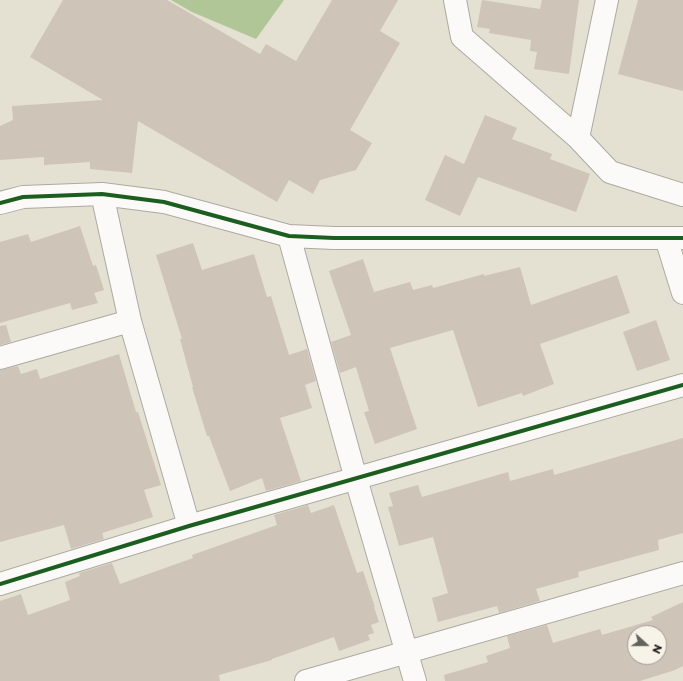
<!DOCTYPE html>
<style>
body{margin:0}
#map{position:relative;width:683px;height:681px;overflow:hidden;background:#e5e1d2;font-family:"Playpen Sans",sans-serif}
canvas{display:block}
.north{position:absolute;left:627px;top:625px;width:40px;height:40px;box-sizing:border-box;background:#f7f3e8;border:1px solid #9f9d96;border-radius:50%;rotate:111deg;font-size:11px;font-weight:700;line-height:16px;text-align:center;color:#1c1c1c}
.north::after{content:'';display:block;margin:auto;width:14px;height:18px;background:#62615c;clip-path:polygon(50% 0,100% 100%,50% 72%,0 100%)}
</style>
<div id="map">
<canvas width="683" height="681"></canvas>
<div class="north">N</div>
</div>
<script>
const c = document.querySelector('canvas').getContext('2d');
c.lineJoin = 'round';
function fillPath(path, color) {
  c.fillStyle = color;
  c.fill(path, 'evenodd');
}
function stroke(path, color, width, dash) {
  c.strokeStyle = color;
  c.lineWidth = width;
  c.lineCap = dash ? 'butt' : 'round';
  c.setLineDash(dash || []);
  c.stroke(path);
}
const forest = new Path2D(`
 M171,0H284L256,39L192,12Z`);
const building = new Path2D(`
 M63,0H167L260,54L266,44L296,61L332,0H398L380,31L400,43L350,130L372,143L356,170L320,180L313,194L289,180L277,202L138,121L132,173L90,169V162L44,165V157L0,160V126L13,120L12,106L103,100L30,57Z
 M482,0L540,9L542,0H579L569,74L534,69L537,52L530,51L531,40L489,33L490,29L477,27Z
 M638,0H683V91L618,74Z
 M485,115L517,128L512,139L552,154L550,159L590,174L576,212L478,177L460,216L425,200L445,155L464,164Z
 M80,226L93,266L96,265L104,290L94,293L98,303L72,310L70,303L0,323V242L28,234L31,242Z
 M193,243L202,270L254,254L267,297L271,296L289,355L307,349L316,381L305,385L312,408L280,418L301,481L266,491L262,478L230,491L209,436H207L192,387H193L180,339H182L156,255Z
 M363,259L374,292L410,282L413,290L432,285L433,288L484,274V276L520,267L531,305L617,275L630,313L540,344L554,384L523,396L522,393L478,407L453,330L390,348L417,429L375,444L364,412L369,411L356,367L340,373L331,342L351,335L329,271Z
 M656,320L670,360L637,371L623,332Z
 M6,325L11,342L0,345V326Z
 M119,354L136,412H138L161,485L144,490L153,517L102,533L104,539L71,549L64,525L0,542V370L18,366L21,374L37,369L40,379Z
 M683,438V533L658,540L659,550L578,572L579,577L536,589L540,601L499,613L497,606L438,622L432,598L448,593L433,537L399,546L388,507L393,506L389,493L418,485L422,497L508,472L510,481L553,469L554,475Z
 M308,505L311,513L334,505L357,573L363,571L375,607H374L379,622L371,625L374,633L368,635L370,640L339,651L334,637L272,659V660L219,675L220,681H0V601L21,594L28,615L70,600L65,582L80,576L79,573L112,563L120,584L193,558L192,555L277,525L274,515Z
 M683,602V666L675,670L640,681H445L444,675L488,662L486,656L510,648L507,636L547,625L553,643L600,629L602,635L653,620L651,617ZM635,633H659V657H635Z`);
const minor = new Path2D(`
 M455,0L462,37L578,138L610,172L683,195
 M578,138L607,0
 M102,194L130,321L189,526
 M0,203L23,197L102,194L164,202L289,236L334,238H683
 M289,236L356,479L415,681
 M666,238L683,293
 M0,358L130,321
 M0,584L189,526L683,385
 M306,681L683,573`);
const cycleway = new Path2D(`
 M0,203L23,197L102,194L164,202L289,236L334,238H683
 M0,584L189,526L683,385`);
fillPath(forest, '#b0c697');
fillPath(building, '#cec4b8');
stroke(minor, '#acaaa1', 24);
stroke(minor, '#fbfaf8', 22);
stroke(cycleway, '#1b5e20', 4);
</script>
